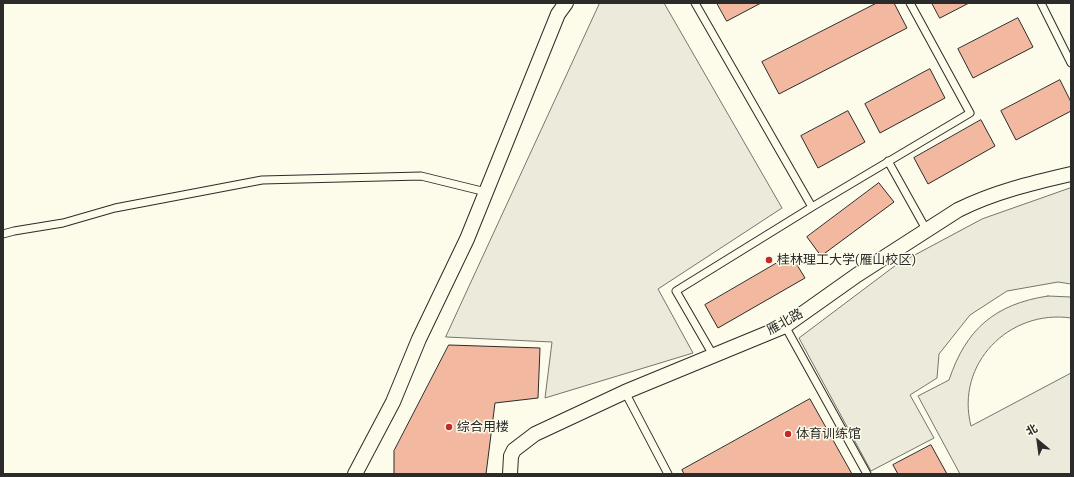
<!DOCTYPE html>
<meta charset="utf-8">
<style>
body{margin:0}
#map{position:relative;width:1074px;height:477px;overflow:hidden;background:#fdfbea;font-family:"Work Sans","Noto Sans SC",sans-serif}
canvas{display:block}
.frame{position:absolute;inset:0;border:4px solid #2b2b2b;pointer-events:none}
.north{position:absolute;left:1018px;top:421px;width:40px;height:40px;-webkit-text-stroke:3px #fdfbea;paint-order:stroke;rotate:331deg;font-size:11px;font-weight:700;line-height:16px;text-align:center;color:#2b2b2b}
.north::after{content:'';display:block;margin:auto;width:14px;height:18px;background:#2b2b2b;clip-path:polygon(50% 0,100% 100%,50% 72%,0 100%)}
</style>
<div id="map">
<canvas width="1074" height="477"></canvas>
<div class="frame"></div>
<div class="north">北</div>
</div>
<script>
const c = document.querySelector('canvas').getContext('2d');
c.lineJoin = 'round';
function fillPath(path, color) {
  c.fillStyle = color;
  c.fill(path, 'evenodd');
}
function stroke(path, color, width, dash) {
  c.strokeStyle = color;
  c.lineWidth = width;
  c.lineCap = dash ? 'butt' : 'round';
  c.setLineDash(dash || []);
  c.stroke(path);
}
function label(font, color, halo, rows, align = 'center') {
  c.font = font + ' "Work Sans","Noto Sans SC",sans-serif';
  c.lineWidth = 3;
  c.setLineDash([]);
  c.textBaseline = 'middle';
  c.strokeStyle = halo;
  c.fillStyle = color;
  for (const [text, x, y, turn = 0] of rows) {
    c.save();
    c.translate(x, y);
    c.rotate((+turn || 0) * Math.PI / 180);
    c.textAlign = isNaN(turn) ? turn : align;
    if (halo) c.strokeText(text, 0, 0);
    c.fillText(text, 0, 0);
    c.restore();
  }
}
const green = new Path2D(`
 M600,3H664L782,208L658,289L693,353L545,398L552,342L446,337Z
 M1071,188V284L1058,282L1007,291L970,315L939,354L937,378L910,395L934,438L871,471L799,338L896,265L982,219Z
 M1048,296L1071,297V318C1009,309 955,364 971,426L1071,373V474H960L918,396L949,380C966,329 995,304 1048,296Z`);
const building = new Path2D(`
 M717,3H761L727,21Z
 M877,3H894L907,28L779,94L762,62Z
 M932,3H969L940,18Z
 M1018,18L1033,47L973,78L958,49Z
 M930,69L945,98L880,133L865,104Z
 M1060,80L1071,102V111L1016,140L1001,111Z
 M848,111L865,142L818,168L801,136Z
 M981,120L995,146L928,184L914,158Z
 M879,183L894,202L821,256L807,237Z
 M791,255L805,278L718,328L705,305Z
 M449,345L540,348L538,398L495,403L486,474H394V451Z
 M810,399L852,474H684L682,470Z
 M931,445L947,474H898L893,465Z`);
const service = new Path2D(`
 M695,3L812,207L676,291L713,355
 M1041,3L1071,63
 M888,161L927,231
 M812,207L970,113L910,3
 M3,234L14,231L63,223L115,208L262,180L421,176L486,192
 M785,326L867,474
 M625,392L668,474`);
const minor = new Path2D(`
 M355,474L393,402L419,339L467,239L558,14L566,3
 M510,474L511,456L514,450L535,434L625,392L785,326L857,275L958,210C994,192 1032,183 1071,174`);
const markers = [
 [769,260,4,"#c62828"],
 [449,427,4,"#c62828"],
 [788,434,4,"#c62828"]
];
const poiNames = [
 ["桂林理工大学(雁山校区)",777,260],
 ["综合用楼",457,427],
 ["体育训练馆",796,434]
];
const streetNames = [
 ["雁北路",785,322,-29]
];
fillPath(green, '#ecebdb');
stroke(green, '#74746e', 1);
fillPath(building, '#f2b8a0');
stroke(building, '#2b2b2b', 1);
stroke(service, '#2b2b2b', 9);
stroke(minor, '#2b2b2b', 16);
stroke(service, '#fdfbea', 7);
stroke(minor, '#fdfbea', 14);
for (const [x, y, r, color] of markers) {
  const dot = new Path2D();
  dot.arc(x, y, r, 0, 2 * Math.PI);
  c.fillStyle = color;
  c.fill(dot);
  stroke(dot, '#fdfbea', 1.5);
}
label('13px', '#2b2b2b', '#fdfbea', poiNames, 'left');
label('13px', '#2b2b2b', '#fdfbea', streetNames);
</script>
